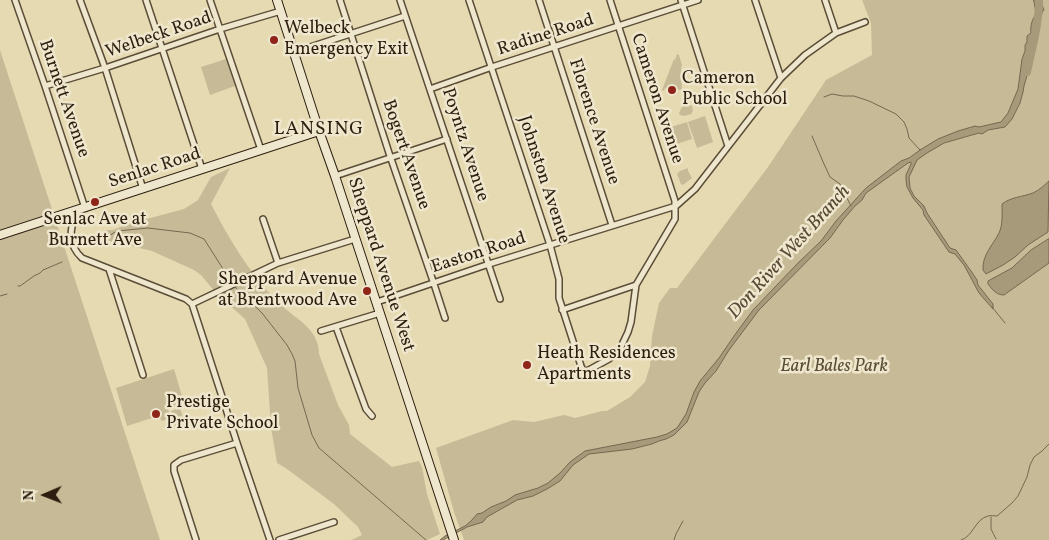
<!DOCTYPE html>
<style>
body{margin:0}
#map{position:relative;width:1049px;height:540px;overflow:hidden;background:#e6dab2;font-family:Vollkorn,serif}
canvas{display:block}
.north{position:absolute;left:20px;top:470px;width:50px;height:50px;-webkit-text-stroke:4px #efe7cd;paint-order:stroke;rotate:269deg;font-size:14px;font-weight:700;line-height:20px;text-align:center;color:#2d1e0f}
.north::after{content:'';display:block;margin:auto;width:18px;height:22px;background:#2d1e0f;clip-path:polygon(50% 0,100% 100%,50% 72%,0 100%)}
</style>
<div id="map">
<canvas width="1049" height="540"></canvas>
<div class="north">N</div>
</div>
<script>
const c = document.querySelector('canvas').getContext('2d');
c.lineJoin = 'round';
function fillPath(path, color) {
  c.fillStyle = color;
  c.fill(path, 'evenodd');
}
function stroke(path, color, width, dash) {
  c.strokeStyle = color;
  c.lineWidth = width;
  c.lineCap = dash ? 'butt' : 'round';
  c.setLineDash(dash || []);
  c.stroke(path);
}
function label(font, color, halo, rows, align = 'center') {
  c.font = font + ' Vollkorn,serif';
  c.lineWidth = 5;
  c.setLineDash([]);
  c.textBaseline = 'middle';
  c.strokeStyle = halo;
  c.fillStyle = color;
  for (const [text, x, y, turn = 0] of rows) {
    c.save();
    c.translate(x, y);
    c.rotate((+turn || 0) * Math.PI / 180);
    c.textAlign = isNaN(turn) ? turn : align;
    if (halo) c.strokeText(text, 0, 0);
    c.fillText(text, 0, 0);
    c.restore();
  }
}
const green = new Path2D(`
 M862,0H1049V540H464L454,512L436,448L513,420L534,422L564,415L575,418L602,411H607L630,397L645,382L650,366L652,336L659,303L670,288H677L768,167L826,80L872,55L871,23Z
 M0,50L160,540H0Z
 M677,54L679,55L682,65L681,68L682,91L673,87L670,90L665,88L664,91L662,90L674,59L675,60Z
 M226,59L235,86L210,95L201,67Z
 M688,104L692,106L693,111L691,114L684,116L680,115L679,113L682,107Z
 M705,116L713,142L697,148L688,122Z
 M687,122L692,139L667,147L661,130Z
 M230,168L211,204C229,239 250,274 278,302C294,319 319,327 319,354L338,405L349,425L350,434L392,467L419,461L422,467L427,494L440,534L427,540H351L362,535L358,527L334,504L287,469L277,463L271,427L267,368L245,319L216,293L201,275L194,270L152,251L101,239L105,230H113L128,224L184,209L198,200L211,177Z
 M688,168V171L692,178L683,185L681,184L677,174L680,171Z
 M174,369L184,403L168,409L171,418L162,421L158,416L127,426L116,388Z
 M180,408L186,428L177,431L171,411Z`);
const water = new Path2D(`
 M1034,0H1042V5L1044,10L1042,12V14L1040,15L1036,27L1035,51L1029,61V69L1024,86L1023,92L1020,103L1012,119L1005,127L988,130L982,134L979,133L944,143L927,153L917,160L909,177L910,188L914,196L924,206L927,213L950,248L956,250L971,271L977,280L978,285L993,304V309L979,293L964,265L955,254L949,252L924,215L923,210L913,198L907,187L906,180V175L911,164V162L908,163L866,193L862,200L855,206L843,220L830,238L759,310L729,350L716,371L705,383L699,392L687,422L674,435L666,439L659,441L652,444L632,449L589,454L573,465L560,481L547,489L533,496L517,500L487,517L483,522L467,527L443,540H440L445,536L465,526L471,521L477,514L482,513L491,507L506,501L515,495L538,488L548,483L560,473L570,462L585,451L657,437L667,434L677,428L686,414L694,392L700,381L719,358L734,336L753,310L798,263L821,241L836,221L866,188L901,161L909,158L920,150L938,139L958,131L975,126L979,127L1001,122L1008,113L1018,89L1022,59L1025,51V45L1027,42V36L1031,33C1030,27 1032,19 1036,14Z
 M1049,181L1048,232L1028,245L1015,257L1003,265L986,274L983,270C982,255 993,245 999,233C1003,225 1002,213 1002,204C1011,197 1022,197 1033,193C1039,190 1044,186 1049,181Z
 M1049,239V263L1004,295C996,295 992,289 988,284V281L1012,268L1031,250Z`);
const stream = new Path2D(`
 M824,97L832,94L843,96H854L869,101L896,114L904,122L907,129L909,138L920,150
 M812,136L824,164L830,177L840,184L851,206
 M107,237L117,231L148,228L190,233L204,239L232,283
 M18,286H20L34,276L40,273L43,270L62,262
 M234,286L262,313L287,345L292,354L295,361L298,388L312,435L319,448L426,540
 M0,296L7,294
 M992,307L1005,323
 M991,517V529L996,539
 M674,540L676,534L683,521
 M961,540C973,537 975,519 988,516C991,515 994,516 997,516L1012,503L1018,496L1027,477L1030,465L1034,457L1042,451L1049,444`);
const river = new Path2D(`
 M1027,72C1032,48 1039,25 1039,0`);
const street = new Path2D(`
 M15,0L45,86L85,208
 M80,0L105,68L143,189
 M146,0L202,169
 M210,0L261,150
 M340,0L389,153L434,284L445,318
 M400,0L500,299
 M469,0L550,245L559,279V298L581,366L583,370L587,371L609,359L620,349L628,332L631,322L636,285L675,219V201L610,0
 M539,0L612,225
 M681,0L728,146
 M755,0L781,78
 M825,0L836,33
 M295,52L405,16
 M45,86L105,68L220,29L281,11
 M430,89L492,67L698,0
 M335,176L447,139
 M76,211C70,230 67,244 82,258L186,299L192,304
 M263,219L278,263
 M109,269L143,375
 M377,302L489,264L676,206L695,189L781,78L805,55L836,33L865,22
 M192,304L237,443L270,540
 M192,304L278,263L355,239
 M562,310L636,285
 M336,327L366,409L372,416
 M321,331L380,313
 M196,540L174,471V465L181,460L237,443
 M279,540L334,522`);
const secondary = new Path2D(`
 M277,0L319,131L335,176L454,540
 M0,235L319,131`);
const markers = [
 [274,40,5,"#8f2418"],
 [672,90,5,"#8f2418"],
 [95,202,5,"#8f2418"],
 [367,291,5,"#8f2418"],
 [527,365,5,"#8f2418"],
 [156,414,5,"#8f2418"]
];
const poiNames = [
 ["Welbeck",284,30],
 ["Emergency Exit",284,51],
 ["Cameron",682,80],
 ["Public School",682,101],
 ["Senlac Ave at",95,221,"center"],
 ["Burnett Ave",95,242,"center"],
 ["Sheppard Avenue",357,281,"right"],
 ["at Brentwood Ave",357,302,"right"],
 ["Heath Residences",537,355],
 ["Apartments",537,376],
 ["Prestige",166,404],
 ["Private School",166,425]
];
const streetNames = [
 ["Welbeck Road",159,36,-19],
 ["Radine Road",546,36,-18],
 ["Burnett Avenue",63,99,71],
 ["Cameron Avenue",656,99,72],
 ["Florence Avenue",593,122,72],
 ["Poyntz Avenue",464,145,72],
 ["Bogert Avenue",405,155,71],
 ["Senlac Road",155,169,-18],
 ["Johnston Avenue",543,180,72],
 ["Easton Road",479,254,-18],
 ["Sheppard Avenue West",380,265,72]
];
const parkNames = [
 ["Earl Bales Park",834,368]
];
const neighbourhoodNames = [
 ["LANSING",319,131]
];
const waterNames = [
 ["Don River West Branch",790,253,-48]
];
fillPath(green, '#c7ba96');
fillPath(water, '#a79a7b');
stroke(water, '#766850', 1);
stroke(stream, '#766850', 1);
stroke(river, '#a79a7b', 8);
stroke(street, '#5b4d38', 8);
stroke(secondary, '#2d1e0f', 10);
stroke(street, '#efe7cd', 5);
stroke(secondary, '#efe7cd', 8);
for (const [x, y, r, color] of markers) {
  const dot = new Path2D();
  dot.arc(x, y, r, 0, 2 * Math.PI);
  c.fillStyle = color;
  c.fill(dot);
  stroke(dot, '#efe7cd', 2);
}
label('18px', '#2d1e0f', '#efe7cd', poiNames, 'left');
label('18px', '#2d1e0f', '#efe7cd', streetNames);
label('italic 18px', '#5b4d38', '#efe7cd', parkNames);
c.letterSpacing = '1px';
label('19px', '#2d1e0f', '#efe7cd', neighbourhoodNames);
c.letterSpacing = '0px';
label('italic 19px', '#584935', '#efe7cd', waterNames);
</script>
